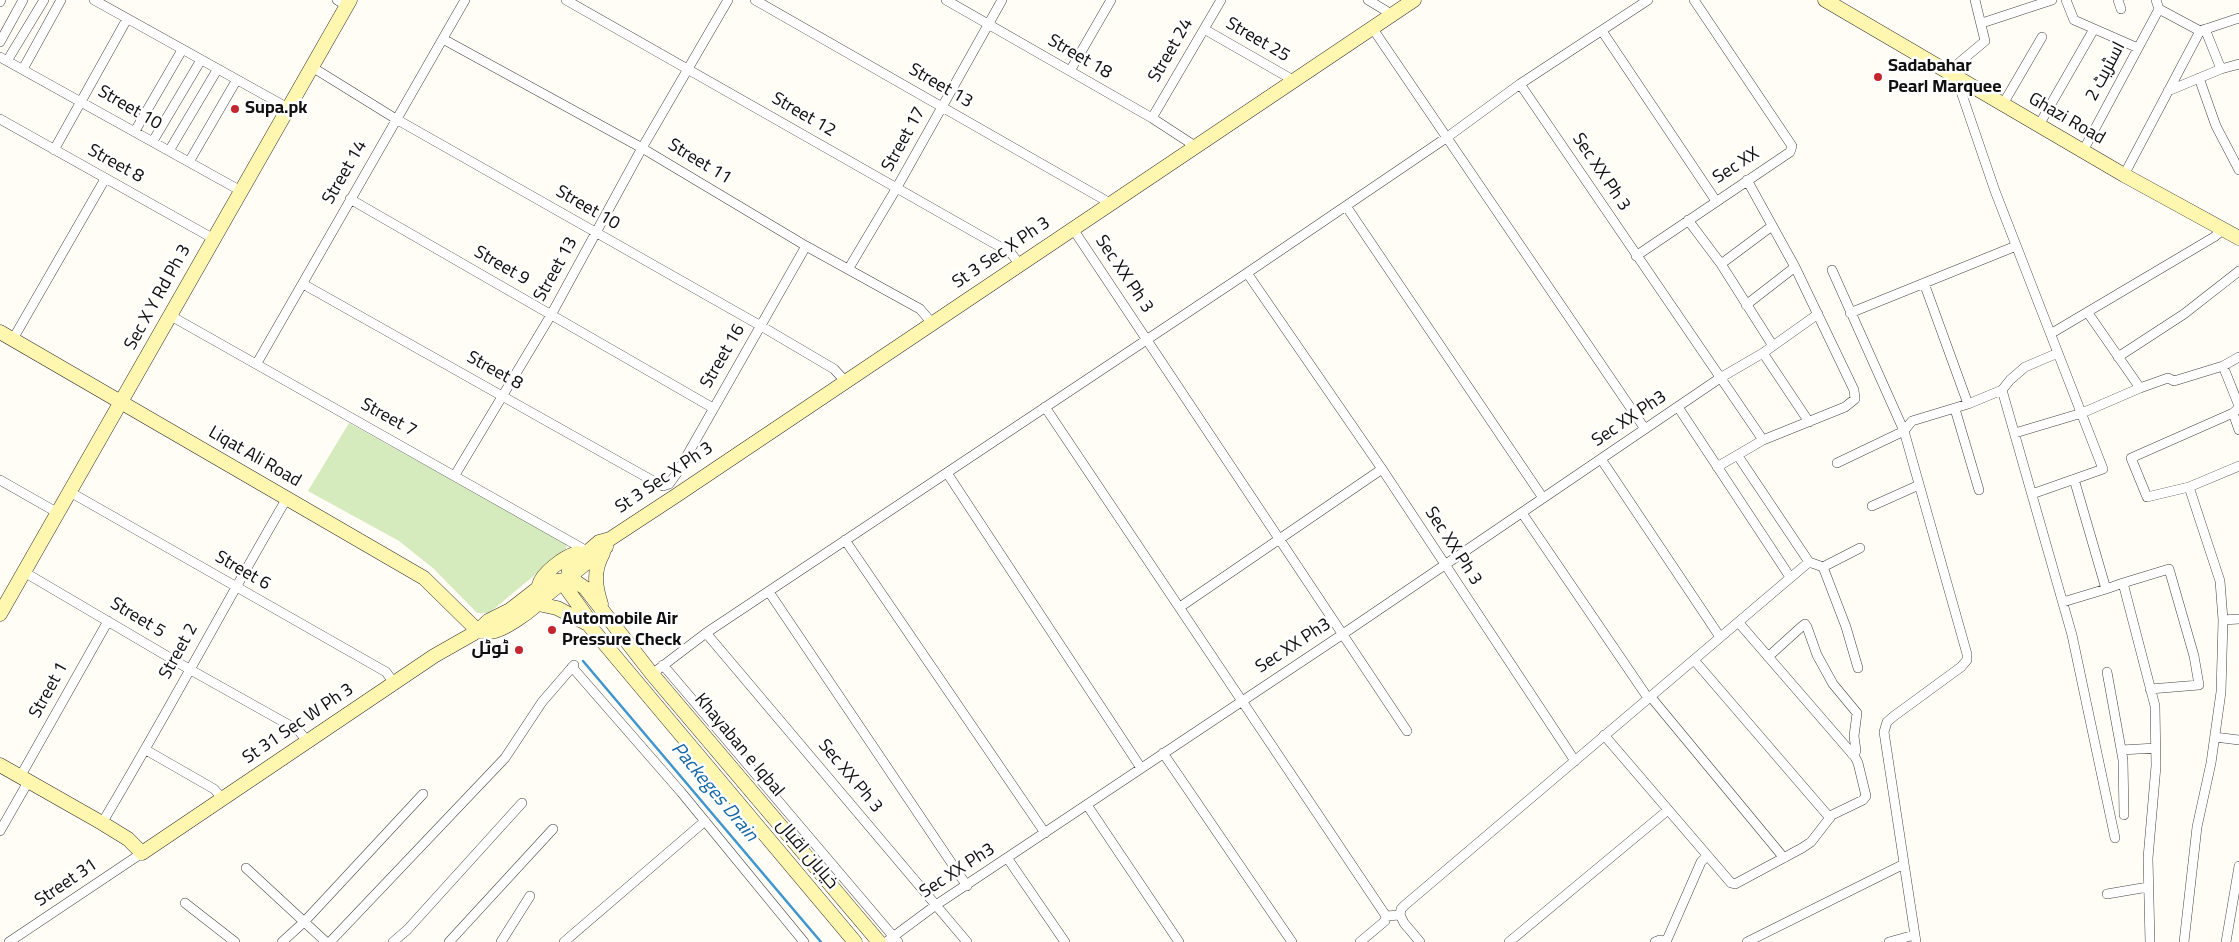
<!DOCTYPE html>
<meta charset="utf-8">
<style>
body{margin:0}
canvas{display:block;background:#fffdf5}
</style>
<canvas width="2239" height="942"></canvas>
<script>
const c = document.querySelector('canvas').getContext('2d');
c.lineJoin = 'round';
function fillPath(path, color) {
  c.fillStyle = color;
  c.fill(path, 'evenodd');
}
function stroke(path, color, width, dash) {
  c.strokeStyle = color;
  c.lineWidth = width;
  c.lineCap = dash ? 'butt' : 'round';
  c.setLineDash(dash || []);
  c.stroke(path);
}
function label(font, color, halo, rows, align = 'center') {
  c.font = font + ' Georgia,Cairo,serif';
  c.lineWidth = 5;
  c.setLineDash([]);
  c.textBaseline = 'middle';
  c.strokeStyle = halo;
  c.fillStyle = color;
  for (const [text, x, y, turn = 0] of rows) {
    c.save();
    c.translate(x, y);
    c.rotate((+turn || 0) * Math.PI / 180);
    c.textAlign = isNaN(turn) ? turn : align;
    if (halo) c.strokeText(text, 0, 0);
    c.fillText(text, 0, 0);
    c.restore();
  }
}
const green = new Path2D(`
 M349,423L567,544L566,549L489,613H477L434,569L399,541L308,491Z`);
const stream = new Path2D(`
 M583,661L821,942`);
const street = new Path2D(`
 M94,0L288,108
 M337,0L347,6
 M566,0L1011,253L1020,265
 M755,0L1110,203
 M946,0L1152,118L1195,146
 M1368,0L1393,15
 M2066,0L2074,20L2138,48
 M2118,0L2121,9
 M2156,0L2159,9L2200,31
 M0,2L1,0
 M1982,23L2052,0
 M1204,29L1293,80
 M1373,29L1645,429
 M1602,31L1716,201
 M443,39L642,148L806,246L920,309L932,323
 M0,42L23,0
 M0,57L241,191
 M7,61L44,0
 M312,67L396,119L761,326L834,369L845,381
 M23,69L61,0
 M2221,69L2239,64
 M1070,71L1111,0
 M1948,72L1985,41L1975,0
 M1956,77L1995,191L2103,469L2032,494
 M2199,78L2216,126L2239,170
 M1520,84L1763,440
 M2168,91L2221,69L2205,29
 M2003,104L2042,37
 M1152,118L1221,0
 M0,119L214,239
 M2039,125L2094,29
 M135,131L182,50
 M153,141L201,60
 M54,150L127,19
 M169,151L217,70
 M2083,151L2159,9
 M189,162L236,81
 M2124,175L2200,31L2239,18
 M350,199L713,408
 M1346,206L1543,498
 M1688,220L1721,264L1773,346
 M1073,229L1407,731
 M1636,256L1790,152L1792,146L1694,0
 M1721,264L1772,226
 M849,268L896,189L1002,0
 M1832,270L1904,431L1967,654V660L1961,667L1894,716L1887,722L1884,732L1916,942
 M1247,273L1382,469L1575,761
 M1924,283L1968,404
 M303,284L655,482L663,486L669,484
 M1746,305L1795,267
 M1850,313L2016,246
 M171,316L587,551
 M2052,333L2214,237L2224,229
 M13,339L105,179
 M1763,353L1809,422
 M2118,357L2184,314L2239,271
 M2239,357L2223,366L2239,406
 M257,363L465,0
 M2140,388L2168,378L2174,381L2223,366
 M2002,390L2072,635L2115,838
 M1045,407L1386,916
 M1678,407L1790,577
 M2239,408L2233,413L2131,458L2147,497L2189,487L2239,466
 M1955,409L1979,490
 M2233,413L2239,430
 M2015,433L2082,413L2140,388L2088,313
 M1738,456L1809,562L1823,567L1846,627L1858,668
 M1601,459L1720,637
 M1837,463L1904,431L1912,421L1968,404L2002,390L2010,380L2025,367L2058,353
 M1717,467L1763,440L1845,407L1855,399L1854,390L1795,267L1747,180
 M947,473L1141,768
 M455,475L551,315L642,148L728,0
 M2074,479L2106,589L2123,583L2155,706L2156,766L2148,858L2150,942
 M0,480L58,513
 M669,484L677,473L806,246
 M2189,487L2220,581L2223,620
 M70,492L386,672L394,683
 M1872,506L1919,485
 M1522,513L1648,698
 M845,540L1045,833
 M1823,567L1860,548
 M24,572L189,669L298,730L308,742
 M2123,583L2169,569L2194,656L2199,685L2150,689
 M769,592L967,886
 M2063,602L2106,589
 M1180,607L1382,469
 M706,633L967,942
 M1768,657L1800,628L1805,624L1807,627L1817,655L1833,684L1857,713L1854,736L1856,751L1852,754
 M1694,660L1830,818
 M663,665L898,942
 M572,667L681,792L804,942
 M2107,672L2123,760L2124,815
 M652,674L706,633L1247,273L1446,138L1520,84L1648,0
 M1650,696L1784,858
 M1604,735L1731,883L1735,884L1802,848L1811,842L1832,815L1863,800L1866,796L1858,763L1855,757L1739,623
 M2215,737L2239,740
 M146,750L214,789L223,799
 M2121,750L2156,748
 M1163,753L1292,942
 M20,777L108,621
 M1087,805L1179,942
 M102,823C166,716 224,606 287,498
 M0,831L28,782
 M1008,859L1065,942
 M246,868L326,942
 M2107,894L2148,887
 M185,903L235,942
 M1400,915L1404,923L1420,942
 M9,942L142,853
 M282,942L304,922L423,794
 M330,942L505,758L542,702L574,665
 M393,942L407,930L522,803
 M449,942L553,829
 M501,942L530,896
 M564,942L705,821
 M886,942L936,905L1343,634L1720,378L1763,353L1818,314
 M1360,942L1385,921L1386,916L1400,915L1401,909L1405,905L1809,562
 M1509,942L1668,810
 M1655,942L1660,940L1666,942L1701,862L1706,857
 M1747,942L1904,864
 M1889,942L1914,935
 M2184,942L2197,827L2211,763L2221,692L2223,620L2239,619
 M2226,942L2239,866`);
const secondary = new Path2D(`
 M1825,0L2124,175L2239,238
 M0,332L424,578L478,631
 M539,585C542,573 564,557 577,553
 M538,604L557,608L588,624
 M601,604C595,585 593,571 603,553
 M0,614L350,0
 M478,631C482,631 486,632 490,632C504,631 534,609 543,598L606,547
 M0,765L102,823L128,839L142,853L434,656L478,631L488,621L510,610L546,582L566,580L576,582L585,588L652,674L879,942
 M855,942L588,624L587,617L567,589L569,568L599,542L610,539L677,495L1414,0`);
const markers = [
 [1878,77,5,"#c4262e"],
 [235,109,5,"#c4262e"],
 [552,630,5,"#c4262e"],
 [519,650,5,"#c4262e"]
];
const streetNames = [
 ["Street 25",1257,41,30],
 ["Street 24",1172,51,-60],
 ["Street 18",1079,58,30],
 ["اسٹریٹ 2",2107,72,-62],
 ["Street 13",940,87,30],
 ["Street 10",129,109,30],
 ["Street 12",803,116,30],
 ["Ghazi Road",2066,120,30],
 ["Street 17",905,140,-61],
 ["Street 11",699,163,31],
 ["Street 8",115,165,29],
 ["Sec XX",1737,167,-33],
 ["Street 14",346,173,-60],
 ["Sec XX Ph 3",1600,173,56],
 ["Street 10",587,209,30],
 ["St 3 Sec X Ph 3",1002,254,-34],
 ["Street 9",501,267,30],
 ["Street 13",557,270,-61],
 ["Sec XX Ph 3",1123,275,56],
 ["Sec X Y Rd Ph 3",159,298,-61],
 ["Street 16",724,357,-60],
 ["Street 8",494,372,29],
 ["Street 7",388,419,29],
 ["Sec XX Ph3",1630,420,-34],
 ["Liqat Ali Road",254,458,30],
 ["St 3 Sec X Ph 3",665,479,-34],
 ["Sec XX Ph 3",1452,547,57],
 ["Street 6",242,572,30],
 ["Street 5",137,619,31],
 ["Sec XX Ph3",1294,647,-33],
 ["Street 2",180,652,-61],
 ["Street 1",50,691,-61],
 ["St 31 Sec W Ph 3",299,725,-34],
 ["Khayaban e Iqbal",738,746,50],
 ["Sec XX Ph 3",849,777,50],
 ["خیابان اقبال",806,855,50],
 ["Sec XX Ph3",958,872,-33],
 ["Street 31",67,884,-34]
];
const poiNames = [
 ["Sadabahar",1888,67],
 ["Pearl Marquee",1888,88],
 ["Supa.pk",245,109],
 ["Automobile Air",562,620],
 ["Pressure Check",562,641],
 ["ٹوٹل",509,650,"right"]
];
const waterNames = [
 ["Packeges Drain",713,793,50]
];
fillPath(green, '#d5ebbd');
stroke(stream, '#3f96cf', 2.5);
stroke(street, '#444', 10);
stroke(secondary, '#333', 15);
stroke(street, '#fff', 9);
stroke(secondary, '#fff6b0', 14);
for (const [x, y, r, color] of markers) {
  const dot = new Path2D();
  dot.arc(x, y, r, 0, 2 * Math.PI);
  c.fillStyle = color;
  c.fill(dot);
  stroke(dot, '#fff', 2);
}
label('18px', '#111', '#fff', streetNames);
label('bold 18px', '#111', '#fff', poiNames, 'left');
label('italic 19px', '#1768a6', '#fff', waterNames);
</script>
